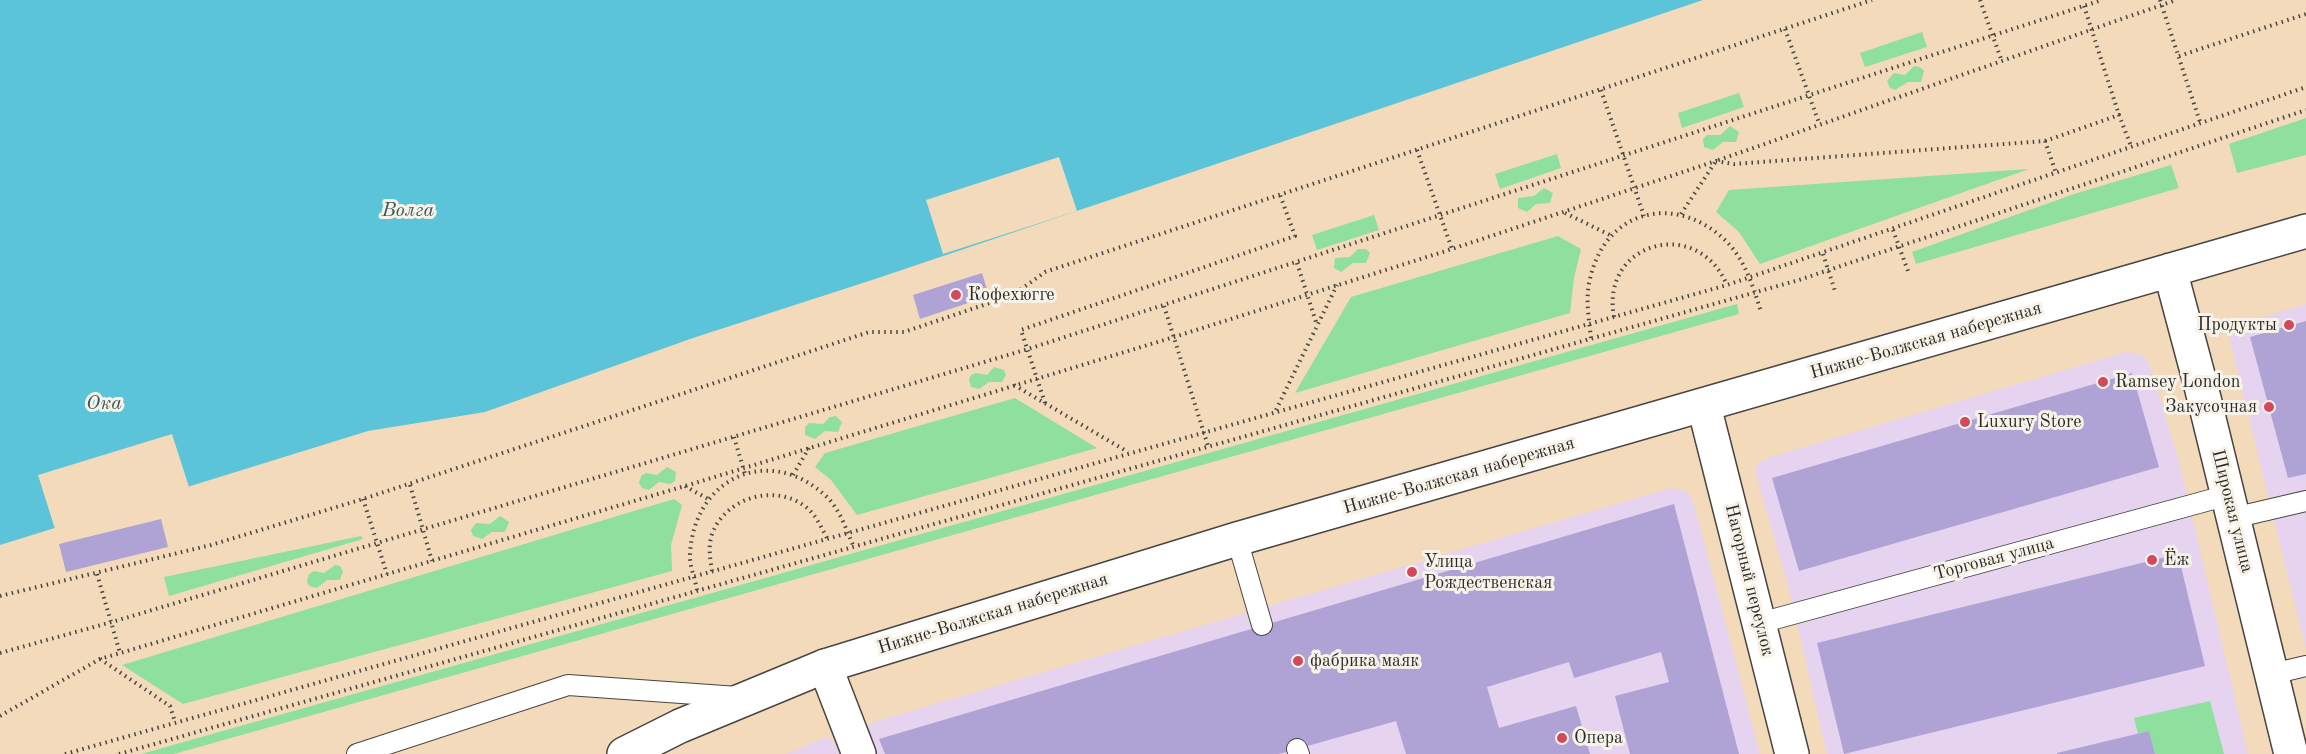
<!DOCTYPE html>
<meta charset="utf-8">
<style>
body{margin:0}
canvas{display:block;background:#f3dabb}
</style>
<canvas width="2306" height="754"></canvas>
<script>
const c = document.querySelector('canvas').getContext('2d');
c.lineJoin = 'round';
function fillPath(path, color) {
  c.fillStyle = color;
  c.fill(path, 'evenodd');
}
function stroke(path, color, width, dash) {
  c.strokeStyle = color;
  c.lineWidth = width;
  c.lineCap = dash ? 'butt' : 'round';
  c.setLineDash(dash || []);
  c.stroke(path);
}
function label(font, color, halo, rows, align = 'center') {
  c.font = font + ' "Old Standard TT",serif';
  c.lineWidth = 6;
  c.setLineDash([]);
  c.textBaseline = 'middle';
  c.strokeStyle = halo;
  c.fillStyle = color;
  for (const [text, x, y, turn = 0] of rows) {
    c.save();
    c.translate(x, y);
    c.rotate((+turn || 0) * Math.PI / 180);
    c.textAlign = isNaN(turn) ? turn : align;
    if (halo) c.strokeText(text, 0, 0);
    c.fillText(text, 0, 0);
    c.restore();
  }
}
const built = new Path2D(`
 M2306,304V649L2229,337L2236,325Z
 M2126,352L2143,355L2152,371L2180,466L2248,754H1827L1789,589L1755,471L1758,463L1767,458Z
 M1671,488L1687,491L1693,501L1760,754H872L866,733L868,726L874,722Z
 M826,737L833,741L839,754H786Z`);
const green = new Path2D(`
 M1922,32L1927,47L1865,67L1860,53Z
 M1914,66L1920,67L1924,71L1921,82H1908L1895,90L1890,88L1887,81L1894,73L1905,75Z
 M1739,93L1744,107L1682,128L1678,113Z
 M2306,118V155L2237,173L2229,144Z
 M1730,126L1739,132L1736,142H1723L1713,150L1704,147L1703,139L1707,135H1720Z
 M1557,154L1561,168L1500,189L1495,174Z
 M2171,165L2179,188L1916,264L1912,252L2074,194Z
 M2029,169L1760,264L1739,232L1716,212L1729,190Z
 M1544,188L1553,193L1550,203L1536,204L1527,212L1518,208V198L1534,196Z
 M1374,215L1379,230L1317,250L1312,235Z
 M1558,236L1581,249L1574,278L1570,313L1295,393L1351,297Z
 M1358,249H1366L1370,253L1366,263H1353L1341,272L1334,268L1335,258L1350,257Z
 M1737,304L1739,314L174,754H141Z
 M994,367L1004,370L1006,375L1002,382H989L979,389L971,387L969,380C972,370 979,374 987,375Z
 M1015,398L1097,448L857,515L831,480L815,467L825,453Z
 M836,416L842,422L838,432L825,431L815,439L805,435V427L809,423L823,424L830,417Z
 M667,467L676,472L675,481L670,484L659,482L649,490L642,488L639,483L641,476L646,473L657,475Z
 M674,499L682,505L671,545L672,571L183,704L122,665Z
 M500,516L509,522L505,532H492L482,539L473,536L471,530L476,523L490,524Z
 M361,536L363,539L169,596L164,577Z
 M335,565L340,566L343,571L340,580H327L317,588L309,586L307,581L309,574L314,571L324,573Z
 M2210,701L2224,754H2155L2149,731L2138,734L2134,718Z`);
const water = new Path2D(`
 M0,0H1703L875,279L693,338L485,412L368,431L0,545Z`);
const pier = new Path2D(`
 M1059,157L1077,211L943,254L926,200Z
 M172,434L189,487L55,529L38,475Z`);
const building = new Path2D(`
 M982,273L989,296L920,319L913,295Z
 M2306,321V474L2288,478L2250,337Z
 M2132,373L2159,467L1799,571L1772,478Z
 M1674,504L1739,754H1630L1615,696L1669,682L1661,652L1574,678L1569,662L1487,687L1499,728L1576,706L1590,754H1406L1396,721L1279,754H885L879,739Z
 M161,519L168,547L66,572L59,544Z
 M2178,554L2205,666L1844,754L1817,643Z
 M2149,731L2155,754H2057V753Z`);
const path = new Path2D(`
 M1980,0L2001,59
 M2160,0L2200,122
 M2084,6L2119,115
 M1785,29L1819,123
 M2179,56L2306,14
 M1601,90L1644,216
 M2045,141L2119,115L2131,146
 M1417,150L1452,249
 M1565,213L1610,235
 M1681,214L1716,161L2176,0
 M1893,230L1908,271
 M1823,254L1835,291
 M1297,263L1317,325
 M1164,306L1208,446
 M1614,317C1600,242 1697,215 1727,285
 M1591,338C1589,319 1585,298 1590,279C1605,210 1674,193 1724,239C1745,259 1753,286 1761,312
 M1014,385L1128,452
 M1045,403L1021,330L1295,236L1280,195
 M1276,410L1337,285
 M734,437L745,474
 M793,475L809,448
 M410,485L432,561
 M685,486L708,499
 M363,499L387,574
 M712,571C710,558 708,546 712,534C726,497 775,483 806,507C816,515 821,527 827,538
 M97,574L120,653
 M697,590C695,578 689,565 690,554C694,477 770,443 827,497C840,510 846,529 853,545
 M0,596L211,545L363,499L869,332H904L1013,295L1045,272L1872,0
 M0,653L112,622L1028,349L2102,0
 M100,659L170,706L175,722
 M0,716L100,659L685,486L1174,337L1452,249L1716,161L1734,164L2045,141L2056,173
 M65,754L1727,285L2306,87
 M119,754L1799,280L2306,110`);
const lane = new Path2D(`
 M2233,518L2306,501
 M1237,539L1262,625
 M1760,623L2228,495
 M2272,674L2306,666
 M1297,749L1299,754
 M357,754L568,685L738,697`);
const street = new Path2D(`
 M1704,406L1792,754
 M825,666L859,754`);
const secondary = new Path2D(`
 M2170,270L2202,390L2291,754
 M624,754L680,726L825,666L1237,539L2306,231`);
const markers = [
 [956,295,6,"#d1495b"],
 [2289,325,6,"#d1495b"],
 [2103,382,6,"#d1495b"],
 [2269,407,6,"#d1495b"],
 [1965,422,6,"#d1495b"],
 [2152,560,6,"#d1495b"],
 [1412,572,6,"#d1495b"],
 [1298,661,6,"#d1495b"],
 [1562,738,6,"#d1495b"]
];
const poiNames = [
 ["Кофехюгге",968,295],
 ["Продукты",2277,325,"right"],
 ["Ramsey London",2115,382],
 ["Закусочная",2257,407,"right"],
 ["Luxury Store",1977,422],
 ["Ёж",2164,560],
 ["Улица",1424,562],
 ["Рождественская",1424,583],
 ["фабрика маяк",1310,661],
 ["Опера",1574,738]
];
const streetNames = [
 ["Нижне-Волжская набережная",1926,341,-16],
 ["Нижне-Волжская набережная",1459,476,-16],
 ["Широкая улица",2232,511,76],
 ["Торговая улица",1994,559,-15],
 ["Нагорный переулок",1749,580,76],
 ["Нижне-Волжская набережная",993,614,-17]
];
const waterNames = [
 ["Волга",408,211],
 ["Ока",104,404]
];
fillPath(built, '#e5d3f0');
fillPath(green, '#8fdf9e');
fillPath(water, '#5bc4d8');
fillPath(pier, '#f3dabb');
fillPath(building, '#afa3d6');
stroke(lane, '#494541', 22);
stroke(street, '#494541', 36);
stroke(secondary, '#494541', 36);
stroke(path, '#494541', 4, [1.5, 4.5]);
stroke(lane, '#fff', 20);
stroke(street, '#fff', 33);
stroke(secondary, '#fff', 33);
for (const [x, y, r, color] of markers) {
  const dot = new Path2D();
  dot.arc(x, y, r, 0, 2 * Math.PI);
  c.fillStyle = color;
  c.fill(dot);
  stroke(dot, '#f7f3e8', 2);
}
label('18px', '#2b2b2b', '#f7f3e8', poiNames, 'left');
label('18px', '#2b2b2b', '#f7f3e8', streetNames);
label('italic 20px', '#39595f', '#f7f3e8', waterNames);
</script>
